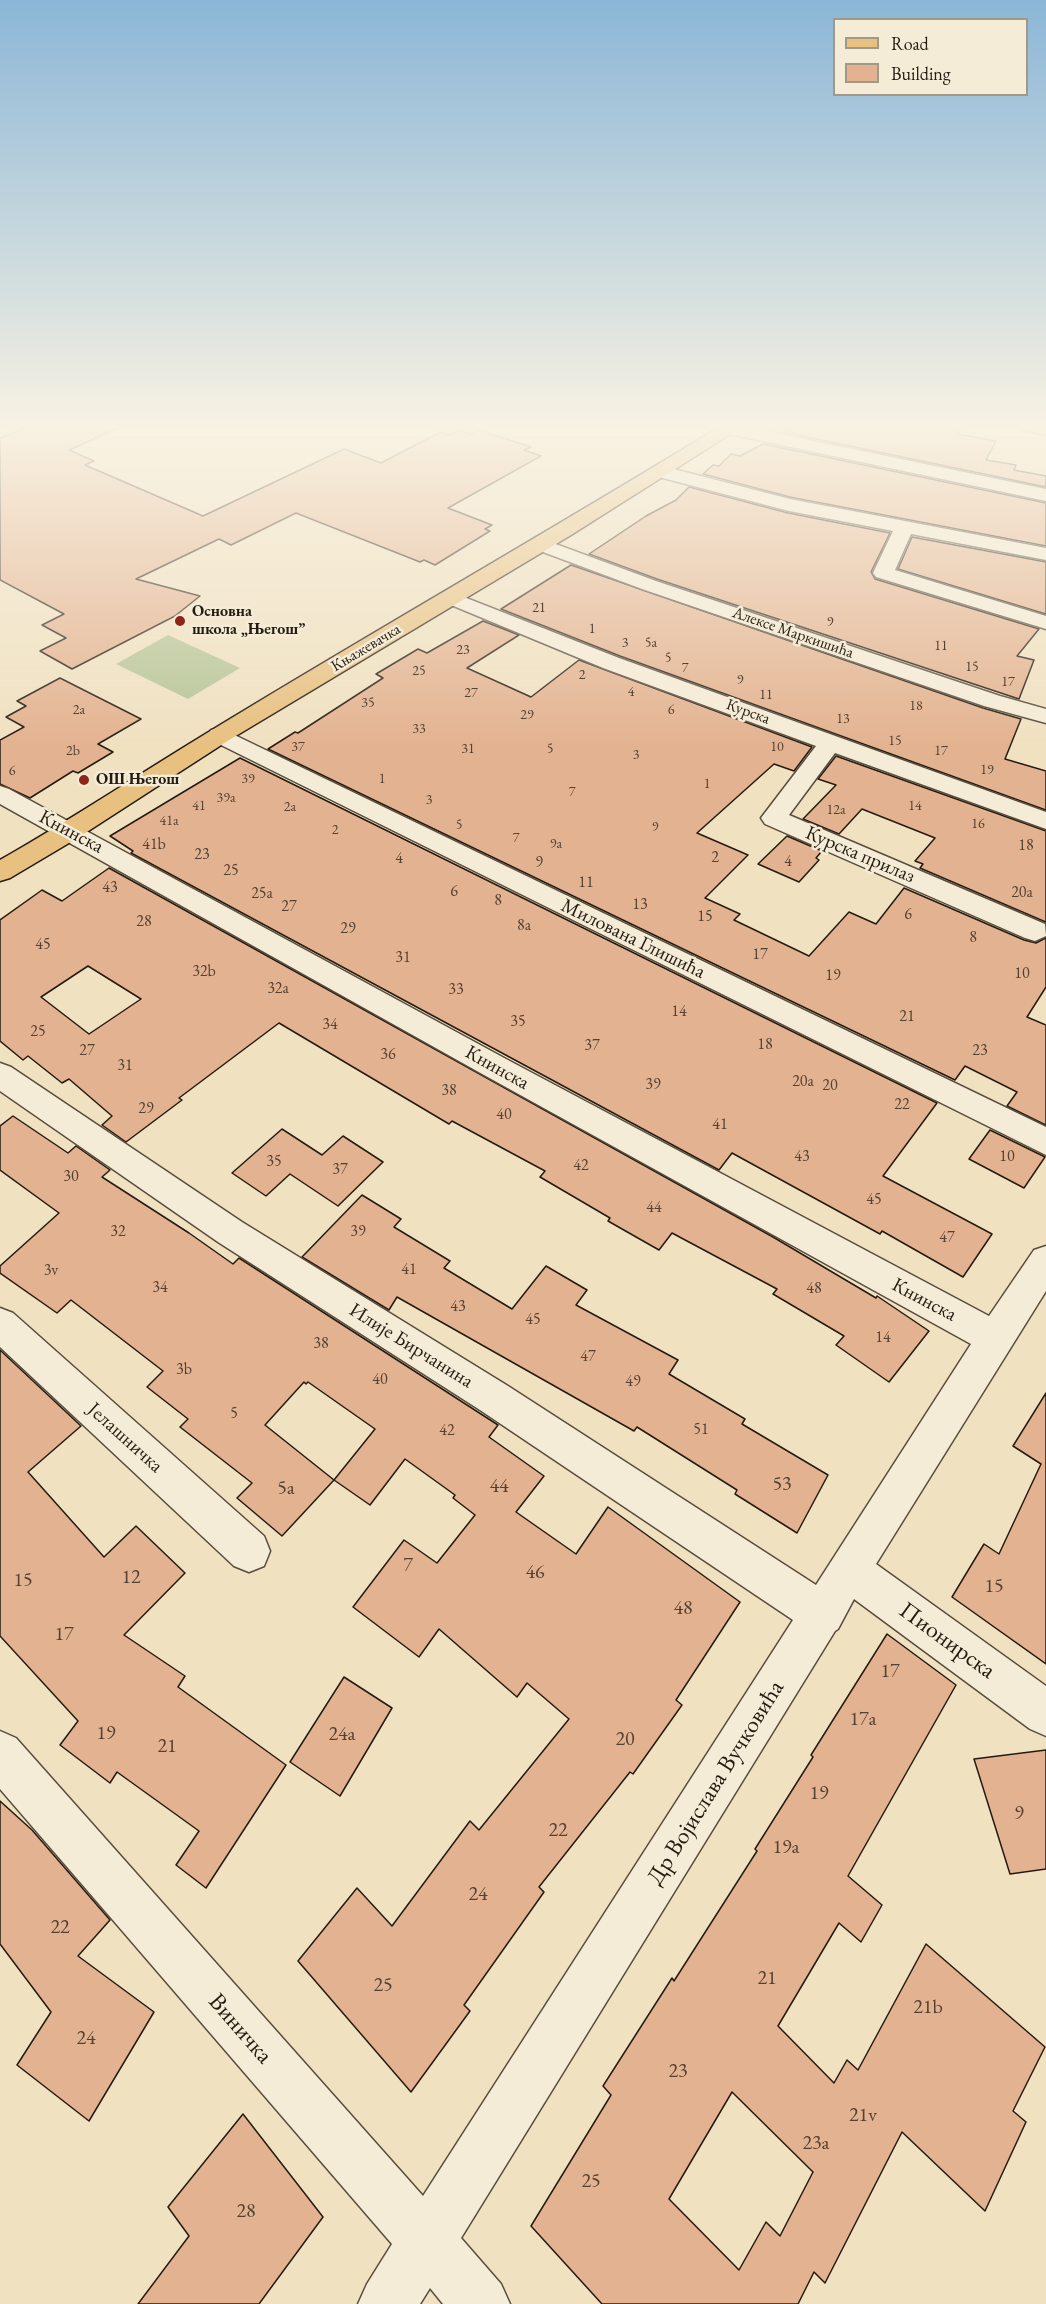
<!DOCTYPE html>
<meta charset="utf-8">
<style>
body{margin:0}
#map{position:relative;width:1046px;height:2304px;overflow:hidden;background:#f0e1c1;font-family:"EB Garamond",serif}
canvas{display:block}
.legend{position:absolute;left:833px;top:18px;width:195px;height:78px;box-sizing:border-box;background:#f5ecd7;border:2px solid #a29888;margin:0;padding:8px 10px;list-style:none;font-size:18px;color:#251b11}
.legend li{display:flex;align-items:center;gap:12px;height:30px}
.legend b{width:30px;border:2px solid #a29888}
</style>
<div id="map">
<canvas width="1046" height="2304"></canvas>
<ul class="legend">
<li><b style="height:8px;background:#e8c080"></b>Road</li>
<li><b style="height:16px;background:#e3b290"></b>Building</li>
</ul>
</div>
<script>
const c = document.querySelector('canvas').getContext('2d');
c.lineJoin = 'round';
function fillPath(path, color) {
  c.fillStyle = color;
  c.fill(path, 'evenodd');
}
function stroke(path, color, width, dash) {
  c.strokeStyle = color;
  c.lineWidth = width;
  c.lineCap = dash ? 'butt' : 'round';
  c.setLineDash(dash || []);
  c.stroke(path);
}
function label(font, color, halo, rows, align = 'center') {
  c.font = font + ' "EB Garamond",serif';
  c.lineWidth = 5;
  c.setLineDash([]);
  c.textBaseline = 'middle';
  c.strokeStyle = halo;
  c.fillStyle = color;
  for (const [text, x, y, turn = 0] of rows) {
    c.save();
    c.translate(x, y);
    c.rotate((+turn || 0) * Math.PI / 180);
    c.textAlign = isNaN(turn) ? turn : align;
    if (halo) c.strokeText(text, 0, 0);
    c.fillText(text, 0, 0);
    c.restore();
  }
}
const green = new Path2D(`
 M168,635L240,668L188,699L116,664Z`);
const building = new Path2D(`
 M30,426H123L69,450L94,461L85,465L203,516L344,449L381,463L440,432L450,435L460,430L471,434L479,430L531,447L524,450L541,456L448,508L492,525L485,529L490,531L435,565L424,560L420,562L296,513L231,545L219,539L136,579L200,596L175,616L72,669L40,651L66,638L42,625L64,614L0,580V438Z
 M793,426H963L958,434L996,441L986,460L1016,465L1014,470L1046,476V487L783,432Z
 M763,444L1046,503V546L790,497L703,474L713,465L719,466L731,454L740,456Z
 M689,487L788,513L890,533L871,572L875,579L1039,629L1017,656L1034,660L1019,699L657,579L589,554L646,516L676,500Z
 M912,537L1046,562V614L898,569Z
 M571,565L983,708L1021,719L1005,759L1046,771V810L620,656L501,609Z
 M483,621L519,635L467,668L531,697L579,660L812,747L794,771L774,764L697,833L748,855L705,898L740,914L734,920L809,956L849,912L876,924L904,888L1024,940L1036,943L1046,938V987L1027,1017L1046,1025V1125L1007,1106L1017,1092L965,1066L955,1080L268,749L295,732L298,733L383,678L376,674L418,649L427,653Z
 M60,678L141,719L98,744L113,752L78,773L73,771L30,798L0,784V740L24,727L6,717L26,706L17,701Z
 M836,756L1046,831V922L920,868L923,864L915,861L935,838L862,809L839,834L803,819L836,785L818,779Z
 M240,758L937,1103L883,1176L992,1234L963,1277L882,1231L880,1234L732,1153L719,1170L131,853L133,851L110,836Z
 M787,836L822,851L816,858L819,860L799,882L758,864Z
 M109,868L773,1237L876,1298L877,1296L929,1331L889,1382L836,1345L844,1336L773,1294L777,1289L672,1233L659,1250L608,1221L610,1218L540,1177L545,1171L452,1121L449,1124L279,1023L179,1098L182,1100L126,1142L102,1125L112,1116L69,1079L62,1083L28,1056L23,1060L0,1041V920L42,890L62,901ZM88,966L141,999L89,1034L41,997Z
 M13,1116L68,1153L76,1146L110,1170L102,1177L189,1233L233,1264L239,1258L498,1425L489,1437L544,1476L516,1512L576,1554L608,1507L740,1602L676,1700L682,1705L633,1774L630,1772L539,1887L544,1892L464,2005L470,2011L411,2092L298,1961L357,1888L392,1926L470,1821L479,1830L569,1719L527,1683L517,1697L439,1629L419,1657L353,1607L404,1540L437,1563L475,1515L453,1498L455,1495L405,1459L370,1505L334,1480L282,1536L237,1498L252,1483L180,1427L188,1419L147,1387L163,1371L71,1300L57,1313L0,1273V1266L59,1213L0,1170V1126ZM304,1382L306,1384L308,1382L375,1429L334,1480L265,1425Z
 M282,1129L322,1155L343,1136L383,1162L338,1206L290,1174L266,1196L232,1173Z
 M990,1130L1045,1157L1024,1188L969,1159Z
 M362,1195L401,1219L394,1227L450,1261L444,1268L512,1309L546,1266L587,1290L576,1305L678,1360L669,1374L745,1419L742,1424L828,1475L797,1533L735,1494L737,1490L637,1427L634,1431L397,1297L389,1310L302,1257Z
 M0,1350L81,1426L28,1472L104,1557L136,1526L185,1573L124,1635L185,1676L178,1687L286,1765L206,1888L176,1865L199,1831L117,1772L110,1783L60,1745L78,1721L0,1636Z
 M1046,1393V1664L952,1597L984,1544L999,1554L1041,1464L1013,1446Z
 M887,1634L956,1685L848,1876L882,1905L861,1942L839,1923L778,2026L834,2083L847,2060L858,2070L926,1944L1045,2047L1013,2111L1026,2122L985,2211L902,2132L825,2283L814,2272L798,2304H602L531,2226L611,2095L603,2086L672,1978L674,1981L757,1851L755,1849L813,1757L811,1755ZM732,2092L813,2172L780,2236L766,2222L739,2270L669,2199Z
 M344,1677L392,1708L340,1796L290,1762Z
 M1046,1750V1869L1010,1874L974,1759Z
 M0,1801L32,1830L110,1920L78,1956L154,2012L89,2121L17,2065L51,2012L0,1944Z
 M243,2114L323,2217L259,2304H138L189,2236L168,2207Z`);
const minor = new Path2D(`
 M722,426H741L1046,489V501L729,434L723,433L720,429Z
 M1020,426H1046V435L1023,430Z
 M662,466L790,499L1046,548V560L911,534L895,570L1046,616V629L876,577L873,573L893,531L789,511L655,476L653,472L655,468Z
 M542,539L656,581L1000,696L1046,709V723L984,706L642,589L535,549L532,545L535,541Z
 M451,592L619,658L1046,812V829L835,753L789,815L1045,924L1046,936L1035,941L1025,938L765,824L761,818L816,746L603,668L444,602L440,598L444,594Z
 M220,728L1046,1127V1155L211,740L208,735L211,730Z
 M0,786L9,789L506,1059L989,1316L1034,1250L1046,1246V1291L876,1564L1046,1686V1736L1030,1729L854,1599L838,1629L835,1631L461,2238L501,2284L510,2304H443L430,2288L420,2304H358L367,2284L392,2244L0,1789V1731L16,1738L423,2196L793,1620L480,1410L218,1242L0,1091V1063L11,1067L242,1222L508,1386L816,1585L971,1344L484,1075L0,804Z
 M0,1308L13,1313L264,1536L270,1551L264,1566L249,1572L234,1566L0,1347Z`);
const major = new Path2D(`
 M721,426H743L571,535L229,740L79,837L10,878L0,881V860C72,819 141,773 212,730C381,627 553,529 721,426Z`);
const markers = [
 [180,621,6,"#8f2418"],
 [84,780,6,"#8f2418"]
];
const farNumbernames = [
 ["21",539,608],
 ["9",830,622],
 ["1",592,629],
 ["3",625,643],
 ["5a",651,643],
 ["11",941,646],
 ["23",463,650],
 ["5",668,658],
 ["15",972,667],
 ["7",685,668],
 ["25",419,671],
 ["2",582,675],
 ["9",740,680],
 ["17",1008,682],
 ["4",631,692],
 ["27",471,693],
 ["11",766,695],
 ["35",368,703],
 ["18",916,706],
 ["2a",79,710],
 ["6",671,710],
 ["29",527,715],
 ["13",843,719],
 ["33",419,729],
 ["15",895,741],
 ["37",298,747],
 ["10",777,747],
 ["31",468,749],
 ["5",550,749],
 ["2b",73,751],
 ["17",941,751],
 ["3",636,755],
 ["19",987,770],
 ["6",12,771],
 ["39",248,779],
 ["1",382,779],
 ["1",707,784],
 ["7",572,792],
 ["39a",226,798],
 ["3",429,800],
 ["41",199,806],
 ["14",915,806],
 ["2a",290,807],
 ["12a",836,810],
 ["41a",169,821],
 ["16",978,824],
 ["5",459,825],
 ["9",655,827],
 ["2",335,830],
 ["7",516,838],
 ["9a",556,844]
];
const farPoinames = [
 ["Основна",192,612],
 ["школа „Његош”",192,630],
 ["ОШ Његош",96,780]
];
const farStreetnames = [
 ["Алексе Маркишића",793,633,19],
 ["Књажевачка",366,648,-31],
 ["Курска",748,712,20]
];
const numberNames = [
 ["41b",154,845],
 ["18",1026,846],
 ["23",202,855],
 ["2",715,858],
 ["4",399,859],
 ["4",788,862],
 ["9",539,863],
 ["25",231,871],
 ["11",586,883],
 ["43",110,888],
 ["6",454,892],
 ["20a",1022,893],
 ["25a",262,894],
 ["8",498,901],
 ["13",640,905],
 ["27",289,907],
 ["6",908,915],
 ["15",705,917],
 ["28",144,922],
 ["8a",524,926],
 ["29",348,929],
 ["8",973,938],
 ["45",43,945],
 ["17",760,955],
 ["31",403,958],
 ["32b",204,972],
 ["10",1022,974],
 ["19",833,976],
 ["32a",278,989],
 ["33",456,990],
 ["14",679,1012],
 ["21",907,1017],
 ["35",518,1022],
 ["34",330,1025],
 ["25",38,1032],
 ["18",765,1045],
 ["37",592,1046],
 ["27",87,1051],
 ["23",980,1051],
 ["36",388,1055],
 ["31",125,1066],
 ["20a",803,1082],
 ["39",653,1085],
 ["20",830,1086],
 ["38",449,1091],
 ["22",902,1105],
 ["29",146,1109],
 ["40",504,1115],
 ["41",720,1125],
 ["43",802,1157],
 ["10",1007,1157],
 ["35",274,1162],
 ["42",581,1166],
 ["37",340,1170],
 ["30",71,1177],
 ["45",874,1200],
 ["44",654,1208],
 ["32",118,1232],
 ["39",358,1232],
 ["47",947,1238],
 ["41",409,1270],
 ["3v",51,1271],
 ["34",160,1288],
 ["48",814,1289],
 ["43",458,1307],
 ["45",533,1320],
 ["14",883,1338],
 ["38",321,1344],
 ["47",588,1357],
 ["3b",184,1370],
 ["40",380,1380],
 ["49",633,1382],
 ["5",234,1414],
 ["51",701,1430],
 ["42",447,1431]
];
const streetNames = [
 ["Книнска",71,832,28],
 ["Курска прилаз",860,855,23],
 ["Милована Глишића",633,939,26],
 ["Книнска",497,1068,29],
 ["Книнска",924,1300,28],
 ["Илије Бирчанина",411,1346,32],
 ["Јелашничка",125,1438,42]
];
const nearNumbernames = [
 ["53",782,1485],
 ["44",499,1487],
 ["5a",286,1489],
 ["7",408,1566],
 ["46",535,1573],
 ["12",131,1578],
 ["15",23,1581],
 ["15",994,1587],
 ["48",683,1609],
 ["17",64,1635],
 ["17",890,1672],
 ["17a",863,1720],
 ["19",106,1734],
 ["24a",342,1735],
 ["20",625,1740],
 ["21",167,1747],
 ["19",819,1794],
 ["9",1019,1814],
 ["22",558,1831],
 ["19a",786,1848],
 ["24",478,1895],
 ["22",60,1928],
 ["21",767,1979],
 ["25",383,1986],
 ["21b",928,2008],
 ["24",86,2039],
 ["23",678,2072],
 ["21v",863,2116],
 ["23a",816,2144],
 ["25",591,2182],
 ["28",246,2212]
];
const nearStreetnames = [
 ["Пионирска",947,1641,36],
 ["Др Војислава Вучковића",716,1783,-58],
 ["Виничка",240,2029,49]
];
fillPath(green, '#b5c496');
fillPath(building, '#e3b290');
stroke(building, '#251b11', 1.5);
stroke(minor, '#584c3d', 3);
stroke(major, '#251b11', 3);
fillPath(minor, '#f5ecd7');
fillPath(major, '#e8c080');
const sky = c.createLinearGradient(0, 0, 0, 749);
sky.addColorStop(0, '#8bb6d7');
sky.addColorStop(0.57, '#f8f2e3');
sky.addColorStop(1, '#f8f2e300');
c.fillStyle = sky;
c.fillRect(0, 0, 1046, 749);
for (const [x, y, r, color] of markers) {
  const dot = new Path2D();
  dot.arc(x, y, r, 0, 2 * Math.PI);
  c.fillStyle = color;
  c.fill(dot);
  stroke(dot, '#f5ecd7', 2);
}
label('14px', '#544131', null, farNumbernames);
label('bold 16px', '#251b11', '#f5ecd7', farPoinames, 'left');
label('16px', '#251b11', '#f5ecd7', farStreetnames);
label('16px', '#544131', null, numberNames);
label('20px', '#251b11', '#f5ecd7', streetNames);
label('20px', '#544131', null, nearNumbernames);
label('24px', '#251b11', '#f5ecd7', nearStreetnames);
</script>
